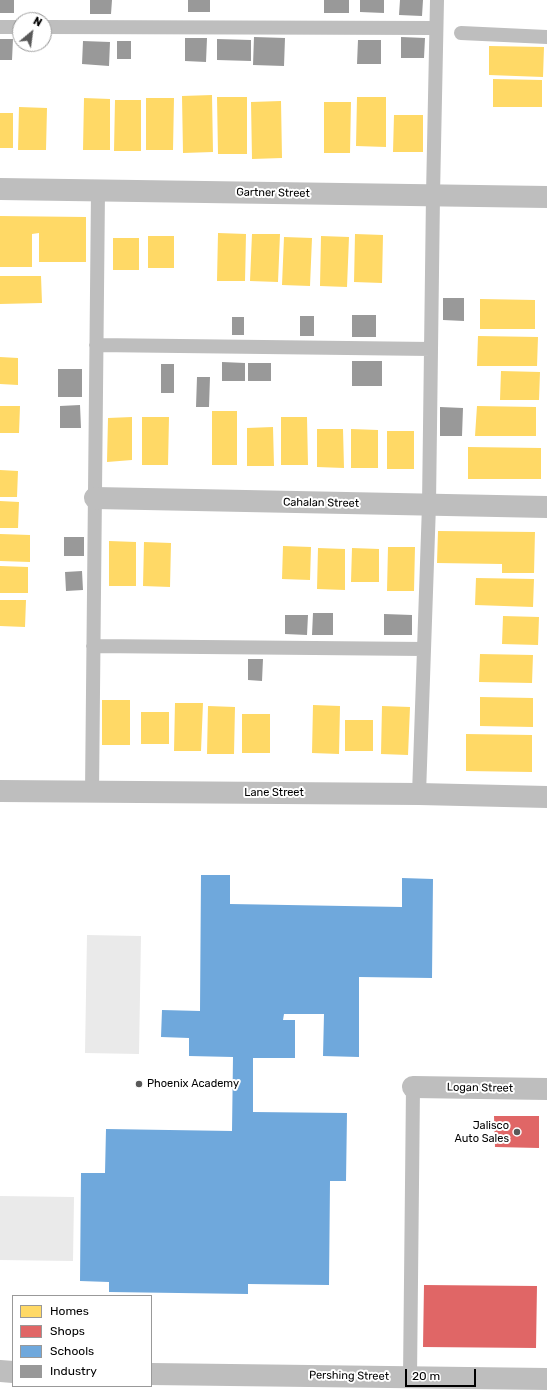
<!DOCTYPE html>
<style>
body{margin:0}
#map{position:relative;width:547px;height:1399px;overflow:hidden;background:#fff;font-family:Rubik,sans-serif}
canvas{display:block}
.legend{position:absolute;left:12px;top:1295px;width:140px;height:92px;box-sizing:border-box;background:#fff;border:1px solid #999;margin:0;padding:5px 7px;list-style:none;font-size:12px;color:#000}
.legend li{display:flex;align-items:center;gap:8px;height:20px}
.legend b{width:20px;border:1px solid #999}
.north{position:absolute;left:12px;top:12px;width:40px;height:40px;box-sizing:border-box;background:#fff;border:1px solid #999;border-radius:50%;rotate:29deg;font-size:11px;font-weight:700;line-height:16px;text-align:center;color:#000}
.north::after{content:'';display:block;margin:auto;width:14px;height:18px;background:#595959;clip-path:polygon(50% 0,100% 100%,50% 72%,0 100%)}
.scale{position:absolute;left:405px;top:1369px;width:71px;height:18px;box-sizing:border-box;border:2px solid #000;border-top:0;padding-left:5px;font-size:12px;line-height:14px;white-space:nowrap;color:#000;-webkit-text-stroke:3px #fff;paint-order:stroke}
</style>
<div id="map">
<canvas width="547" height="1399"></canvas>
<ul class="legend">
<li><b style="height:11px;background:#ffd966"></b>Homes</li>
<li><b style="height:11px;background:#e06666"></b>Shops</li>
<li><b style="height:11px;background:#6fa8dc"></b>Schools</li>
<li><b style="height:11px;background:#999"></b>Industry</li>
</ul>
<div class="north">N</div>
<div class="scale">20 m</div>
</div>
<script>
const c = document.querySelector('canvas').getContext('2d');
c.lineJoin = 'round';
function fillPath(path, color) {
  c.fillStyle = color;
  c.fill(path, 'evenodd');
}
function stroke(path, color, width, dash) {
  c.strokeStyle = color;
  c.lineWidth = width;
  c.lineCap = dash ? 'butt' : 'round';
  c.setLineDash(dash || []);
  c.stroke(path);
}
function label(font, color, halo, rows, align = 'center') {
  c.font = font + ' Rubik,sans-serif';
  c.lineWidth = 4;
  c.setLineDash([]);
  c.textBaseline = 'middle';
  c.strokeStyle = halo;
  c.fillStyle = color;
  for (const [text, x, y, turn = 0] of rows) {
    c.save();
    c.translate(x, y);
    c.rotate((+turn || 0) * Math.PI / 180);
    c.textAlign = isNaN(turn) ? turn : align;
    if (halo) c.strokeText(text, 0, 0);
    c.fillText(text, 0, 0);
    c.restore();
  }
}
const green = new Path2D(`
 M87,935L141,936L139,1054L85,1053Z
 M0,1196L74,1197L73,1261L0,1260Z`);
const homes = new Path2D(`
 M489,46L544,47L543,77L489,75Z
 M493,79L542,80V107H493Z
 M212,95L213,152L183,153L182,96Z
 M217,97H247V154H218Z
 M357,97H386V147L356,146Z
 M84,98L110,99V150H83Z
 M146,98H174L173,150H146Z
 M115,100H141V151H114Z
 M281,101L282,158L252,159L251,102Z
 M324,102H351L350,153H324Z
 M19,107L47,108L46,150H18Z
 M0,113H13V148H0Z
 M394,115H423V152H393Z
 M0,216L86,217V262H39V233L32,234V267H0Z
 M218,233L246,234L245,281H217Z
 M252,234H280L278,282L250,281Z
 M355,234L383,235L382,283L354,282Z
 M148,236H174V268H148Z
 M321,236L349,237L347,287L320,286Z
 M284,237L312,238L310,286L282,285Z
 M113,238H139V270H113Z
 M0,276H41L42,303L0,304Z
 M480,299L535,300V329H480Z
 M478,336L538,337L537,366H477Z
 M0,357L18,358V385L0,384Z
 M501,371L540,372L539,400H500Z
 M0,406H20L19,433H0Z
 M477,406L536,407V436H475Z
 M212,411H237V465H212Z
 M132,417V460L107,462L108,418Z
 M142,417H169L168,465H142Z
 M281,417H307L308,465H281Z
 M273,427L274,466H247V428Z
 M317,429H343L344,468L317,467Z
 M351,429L378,430V468H351Z
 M387,431H414V469H387Z
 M468,447L541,448V479H468Z
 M0,470L18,471L17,497H0Z
 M0,501L19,502L18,528H0Z
 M438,531L535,532L534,573H502V564L437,563Z
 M0,534L30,535V562L0,561Z
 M109,541L136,542V586H109Z
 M144,542L171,543L170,587L143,586Z
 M283,546L311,547L310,580L282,579Z
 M388,547H415L414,591H387Z
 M318,548L345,549V590L317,589Z
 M352,548L379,549V582H351Z
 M0,566L28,567V593H0Z
 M476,578L534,579L533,607L475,605Z
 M0,600H26L25,627L0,626Z
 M503,616L539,617L538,645L502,644Z
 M480,654L533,655L532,683L479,682Z
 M480,697L533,698V727L480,726Z
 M102,700H130V745H102Z
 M175,703H203L201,751H174Z
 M313,705L340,706L339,754L312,753Z
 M208,706L235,707L234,754H207Z
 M382,706L410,707L408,755L381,754Z
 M141,712H169V744H141Z
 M242,714H270V753H242Z
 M345,720H373V751H345Z
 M466,734L532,735V772L466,771Z`);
const shops = new Path2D(`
 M494,1116H539V1148L495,1147Z
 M424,1285L537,1286L536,1348L423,1347Z`);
const schools = new Path2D(`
 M201,875H230V904L402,907V878L433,879L432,978L359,977V1057L323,1056L324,1014H284L283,1020H295V1058H253V1112L347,1113L346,1181H330L329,1285L248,1284V1294L109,1292V1282L80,1281L81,1173H105L106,1129L232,1131L233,1057L189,1056V1038L161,1037L162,1010L200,1011Z`);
const industry = new Path2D(`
 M0,0H14V13H0Z
 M90,0H112L111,14H90Z
 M188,0H210V12H188Z
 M324,0H349V13H324Z
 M360,0H384V13L360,12Z
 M400,0H423L422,16L399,15Z
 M254,37L285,38L284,66L253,65Z
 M401,37L425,38L424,58H401Z
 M185,38H207L206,62L185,61Z
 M0,39H13L12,60H0Z
 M217,39L251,40V61L217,60Z
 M358,40H381V64H357Z
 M83,41L110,42L109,66L82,64Z
 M117,41H131V59H117Z
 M443,298H464V321L443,320Z
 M352,315H376V337H352Z
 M300,316H314V336H300Z
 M232,317H244V335H232Z
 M352,361H382V386H352Z
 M222,362L245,363V381H222Z
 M248,363H271V381H248Z
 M161,364H174V393H161Z
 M58,369H82V397H58Z
 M197,377H210L209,407H196Z
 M80,405L81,428H60V406Z
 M440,407L463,408L462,436H440Z
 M64,537H84V556H64Z
 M82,571L83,590L66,591L65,572Z
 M313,613H333V635H312Z
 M384,614L412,615V635H384Z
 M285,615H308L307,635L285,634Z
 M248,659H263L262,681L248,680Z`);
const service = new Path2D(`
 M0,27H20
 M44,27L436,28
 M461,33L547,37
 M96,345L431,349
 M93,646L424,649
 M92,792L98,191
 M419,794L429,505L433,195L437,0
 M410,1377L413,1087`);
const minor = new Path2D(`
 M0,189L547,197
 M95,498L547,507
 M0,791L419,794L547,797
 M413,1087L547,1089
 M0,1371L13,1372
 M151,1374L547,1379`);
const markers = [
 [139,1084,4,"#595959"],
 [517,1132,4,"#595959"]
];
const streetNames = [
 ["Gartner Street",273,193,1],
 ["Cahalan Street",321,503,1],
 ["Lane Street",274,793],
 ["Logan Street",480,1088,1],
 ["Pershing Street",349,1376,1]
];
const poiNames = [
 ["Phoenix Academy",147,1084],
 ["Jalisco",509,1126,"right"],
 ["Auto Sales",509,1139,"right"]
];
fillPath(green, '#eaeaea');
fillPath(homes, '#ffd966');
fillPath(shops, '#e06666');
fillPath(schools, '#6fa8dc');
fillPath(industry, '#999');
stroke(service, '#bebebe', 14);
stroke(minor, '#bebebe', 22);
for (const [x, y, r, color] of markers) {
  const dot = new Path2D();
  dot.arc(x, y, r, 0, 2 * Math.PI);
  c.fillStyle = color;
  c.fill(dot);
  stroke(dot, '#fff', 1.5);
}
label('11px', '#000', '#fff', streetNames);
label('11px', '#000', '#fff', poiNames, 'left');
</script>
